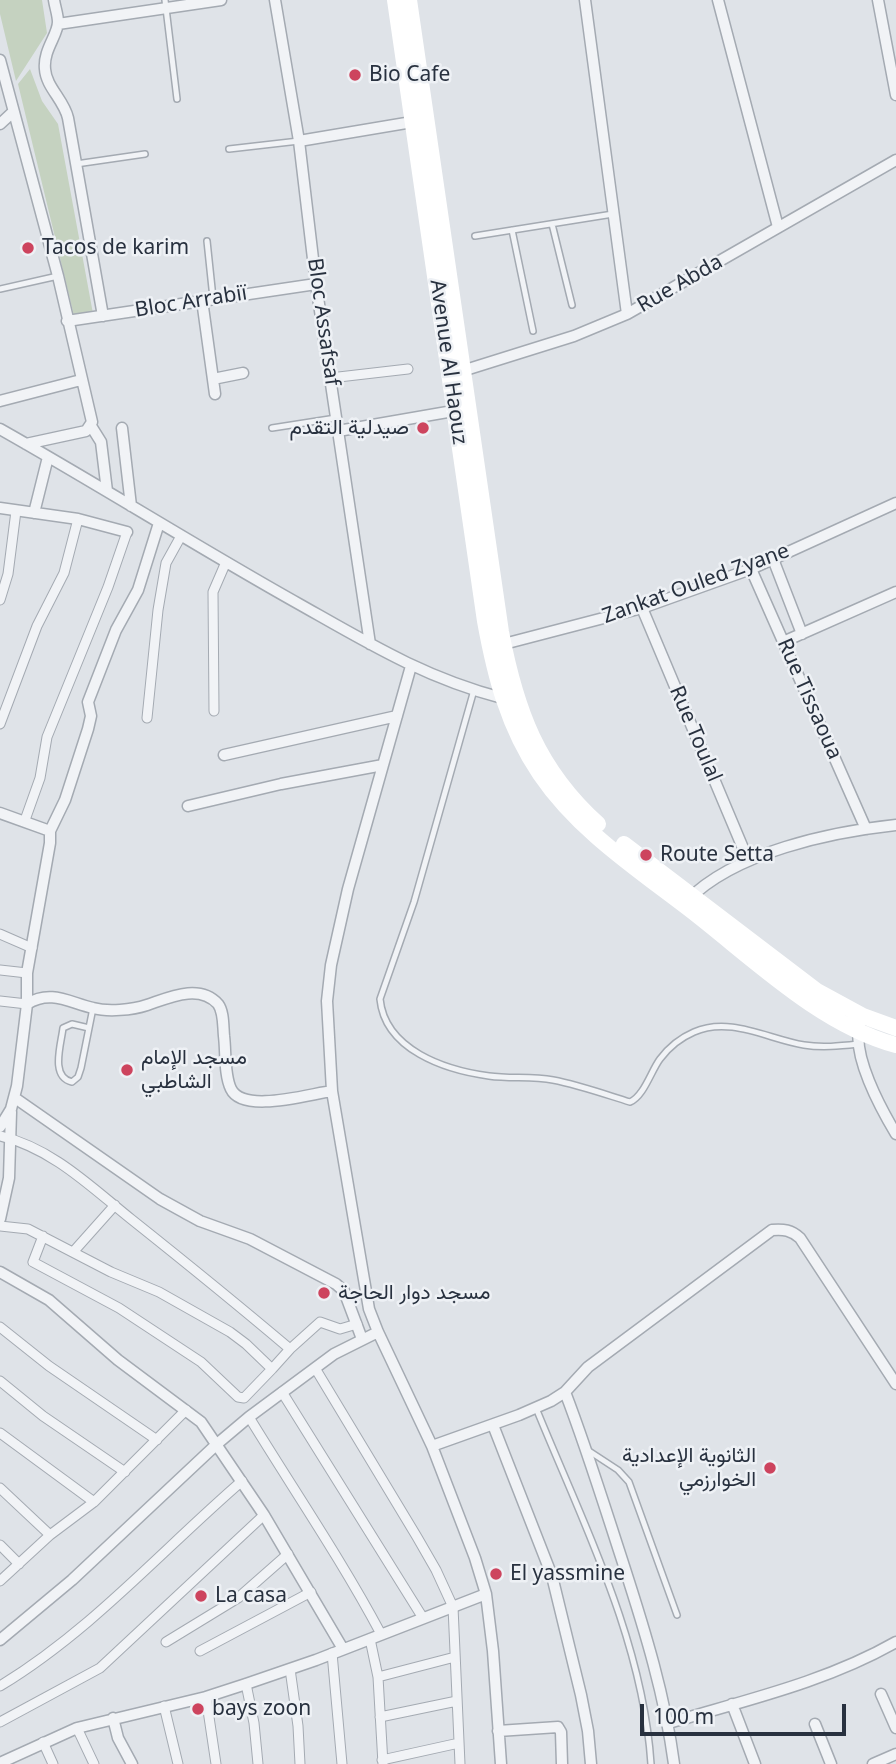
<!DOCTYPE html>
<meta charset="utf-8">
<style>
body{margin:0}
#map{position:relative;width:896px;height:1764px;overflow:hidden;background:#dfe3e8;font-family:"Noto Sans",sans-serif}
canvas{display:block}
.scale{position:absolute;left:640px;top:1704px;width:206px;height:32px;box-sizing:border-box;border:4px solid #28313f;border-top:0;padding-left:9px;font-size:21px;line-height:24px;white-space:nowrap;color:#28313f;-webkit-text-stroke:5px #eef1f5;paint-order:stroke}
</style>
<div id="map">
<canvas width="896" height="1764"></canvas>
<div class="scale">100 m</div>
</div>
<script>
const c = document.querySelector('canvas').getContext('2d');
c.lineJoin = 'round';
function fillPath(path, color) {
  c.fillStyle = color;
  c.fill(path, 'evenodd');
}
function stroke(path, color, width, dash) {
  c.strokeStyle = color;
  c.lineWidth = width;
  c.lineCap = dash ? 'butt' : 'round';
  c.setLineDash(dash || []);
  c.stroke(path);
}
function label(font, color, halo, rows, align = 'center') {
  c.font = font + ' "Noto Sans",Vazirmatn,sans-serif';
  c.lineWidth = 5;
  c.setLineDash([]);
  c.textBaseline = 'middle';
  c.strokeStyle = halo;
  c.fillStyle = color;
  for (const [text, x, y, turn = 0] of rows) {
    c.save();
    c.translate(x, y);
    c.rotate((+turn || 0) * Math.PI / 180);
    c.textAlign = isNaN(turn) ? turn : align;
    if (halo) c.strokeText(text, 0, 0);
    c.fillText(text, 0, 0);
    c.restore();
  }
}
const green = new Path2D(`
 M0,0H42L47,33L16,81L0,14Z
 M30,69L42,101L58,124L94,319L75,320L18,84Z`);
const service = new Path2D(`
 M165,0L177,99
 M229,149L299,141
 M76,164L145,154
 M552,224L572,305
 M512,230L533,331
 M475,236L613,214
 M207,241L213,298
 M0,289L58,276
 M272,428L336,418
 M474,690L414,902L380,999C385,1050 445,1070 489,1076C510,1079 532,1076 553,1080C579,1085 604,1094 630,1102C644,1096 651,1071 660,1059C669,1047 680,1038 694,1032C730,1016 768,1039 804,1045C822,1048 840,1046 858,1044
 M89,1028L72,1024L63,1028C61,1045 50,1077 72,1082L78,1077L81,1068L93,1008
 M536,1408C582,1521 643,1640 651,1764
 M589,1451L618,1470L629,1482L677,1615`);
const pedestrian = new Path2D(`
 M330,378L408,369
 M0,600L8,574L16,511
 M214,711L213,592L226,562
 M147,718L158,610L166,563L181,536
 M0,724L37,626L64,573L78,519
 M25,820L40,778L47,737L108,587L127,532
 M0,934L32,948
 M0,970L27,973
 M0,1001L27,1004
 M0,1136C52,1148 91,1187 131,1219C185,1262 238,1305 290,1349L320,1322L340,1329L357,1324
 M0,1226L28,1229L111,1272L159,1292L230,1332L246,1344L272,1369L290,1349
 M43,1236L33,1262L119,1308L201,1362L238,1397L244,1398L272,1369
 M74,1251L115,1205
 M0,1327L49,1366L157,1440
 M315,1368L417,1537L436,1570L453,1607L460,1764
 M0,1381L43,1416L125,1472
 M282,1392L423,1618
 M249,1417C293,1489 341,1559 381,1634
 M0,1433L94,1502
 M0,1488L50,1535
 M0,1545L19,1564
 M0,1581L50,1535L94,1502L186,1410
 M370,1639L378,1677L383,1764
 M166,1642L238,1598L288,1554
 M200,1651L311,1592
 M332,1653L342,1764
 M290,1669L298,1726L300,1764
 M378,1677L455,1657
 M246,1684L254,1723L258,1764
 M0,1686C91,1631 162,1550 242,1481
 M206,1697L216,1764
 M164,1706L178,1764
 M380,1717L457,1701
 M0,1722L100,1668L264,1515
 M77,1728L94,1764
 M43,1742L53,1764
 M382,1760L459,1743`);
const minor = new Path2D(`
 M54,0C55,7 58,15 58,22C58,35 43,50 45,69C46,87 64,100 68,118L103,316
 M275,0L299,141L316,284L370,644
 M585,0L627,314
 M718,0L778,227
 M878,0L896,95
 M58,24L221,0
 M0,60L58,276L92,422L86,431L26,444
 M0,124L13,112
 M299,141L418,121
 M202,300L215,394
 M67,321L316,284
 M459,372L574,336L627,314L896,160
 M213,379L243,373
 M0,401L81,380
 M91,426L101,442L107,491
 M122,428L131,506
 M0,429C101,486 199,548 299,604C368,643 425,678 502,698
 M338,431L459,410
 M0,508L78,519L127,532
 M34,513L48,457
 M773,559L802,634
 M751,569L866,829
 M642,608L748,860
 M783,642L896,592
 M500,645L642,608L751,569L896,503
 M411,666L348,889L331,965L327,1001L332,1091L369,1309L378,1332L432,1446L475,1558L486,1594L493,1651L501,1764
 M224,755L397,716
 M188,806L281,784L383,765
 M0,813L50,831
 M688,900C735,852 831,832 896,825
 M27,1004C51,989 70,1003 93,1008C108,1012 132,1010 147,1005C168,998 199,983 218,1004C224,1012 223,1026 224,1036C226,1051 224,1075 231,1089C243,1114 309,1094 332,1091
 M860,1026C851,1054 881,1109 896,1134
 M15,1098L160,1199L200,1221L250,1239L336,1284L344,1291L362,1339
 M0,1127L11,1109L17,1086L27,1004V973L50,843V831L65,800L88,729L91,716L88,702L116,630L138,590L159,523
 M0,1219L9,1178L11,1112
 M0,1272L49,1300L118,1360L201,1422L264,1515L343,1649
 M565,1392C587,1449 605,1508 624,1566C645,1631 665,1696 674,1764
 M493,1425L552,1576L581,1695L588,1731L591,1764
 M432,1446L519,1415L551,1401L565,1392L588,1367L772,1230C784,1229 791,1230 800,1238L896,1384
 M0,1640L72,1580L217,1444L249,1417L334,1354L378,1332
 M881,1694L896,1728
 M732,1704L755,1764
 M113,1718L118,1738L132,1764
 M669,1723C746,1700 826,1682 896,1642
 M815,1724L831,1764
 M498,1731L558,1727L561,1732L562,1764
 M0,1763L77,1728L206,1697L246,1684L316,1660L486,1594
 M873,1764L896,1754`);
const secondary = new Path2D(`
 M395,0L485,621C495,676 508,727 540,774C580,833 642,872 697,915C757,962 822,1025 896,1045
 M409,0L501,632C516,710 537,769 598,824
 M624,844L817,991L863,1016L896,1028`);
const markers = [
 [355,75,7,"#cd445e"],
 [28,248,7,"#cd445e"],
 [423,428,7,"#cd445e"],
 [646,855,7,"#cd445e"],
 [127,1070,7,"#cd445e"],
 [324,1293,7,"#cd445e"],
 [770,1468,7,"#cd445e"],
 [496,1574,7,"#cd445e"],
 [201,1596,7,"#cd445e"],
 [198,1709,7,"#cd445e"]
];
const poiNames = [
 ["Bio Cafe",369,75],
 ["Tacos de karim",42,248],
 ["صيدلية التقدم",409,428,"right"],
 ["Route Setta",660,855],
 ["مسجد الإمام",141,1058],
 ["الشاطبي",141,1082],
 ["مسجد دوار الحاجة",338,1293],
 ["الثانوية الإعدادية",756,1456,"right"],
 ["الخوارزمي",756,1480,"right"],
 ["El yassmine",510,1574],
 ["La casa",215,1596],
 ["bays zoon",212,1709]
];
const streetNames = [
 ["Rue Abda",680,284,-30],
 ["Bloc Arrabiï",191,302,-9],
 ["Bloc Assafsaf",323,322,82],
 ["Avenue Al Haouz",448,362,82],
 ["Zankat Ouled Zyane",696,584,-20],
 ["Rue Tissaoua",809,699,66],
 ["Rue Toulal",695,734,67]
];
fillPath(green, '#c5d2c0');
stroke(service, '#a4aab2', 8);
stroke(pedestrian, '#a4aab2', 11);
stroke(minor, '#a4aab2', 13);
stroke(service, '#f1f3f6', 5);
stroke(pedestrian, '#f1f3f6', 9);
stroke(minor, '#f1f3f6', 10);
stroke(secondary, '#fff', 16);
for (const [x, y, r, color] of markers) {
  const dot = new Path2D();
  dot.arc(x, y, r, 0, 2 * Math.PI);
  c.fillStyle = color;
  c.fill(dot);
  stroke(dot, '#eef1f5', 2.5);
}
label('21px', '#28313f', '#eef1f5', poiNames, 'left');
label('21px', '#28313f', '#eef1f5', streetNames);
</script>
